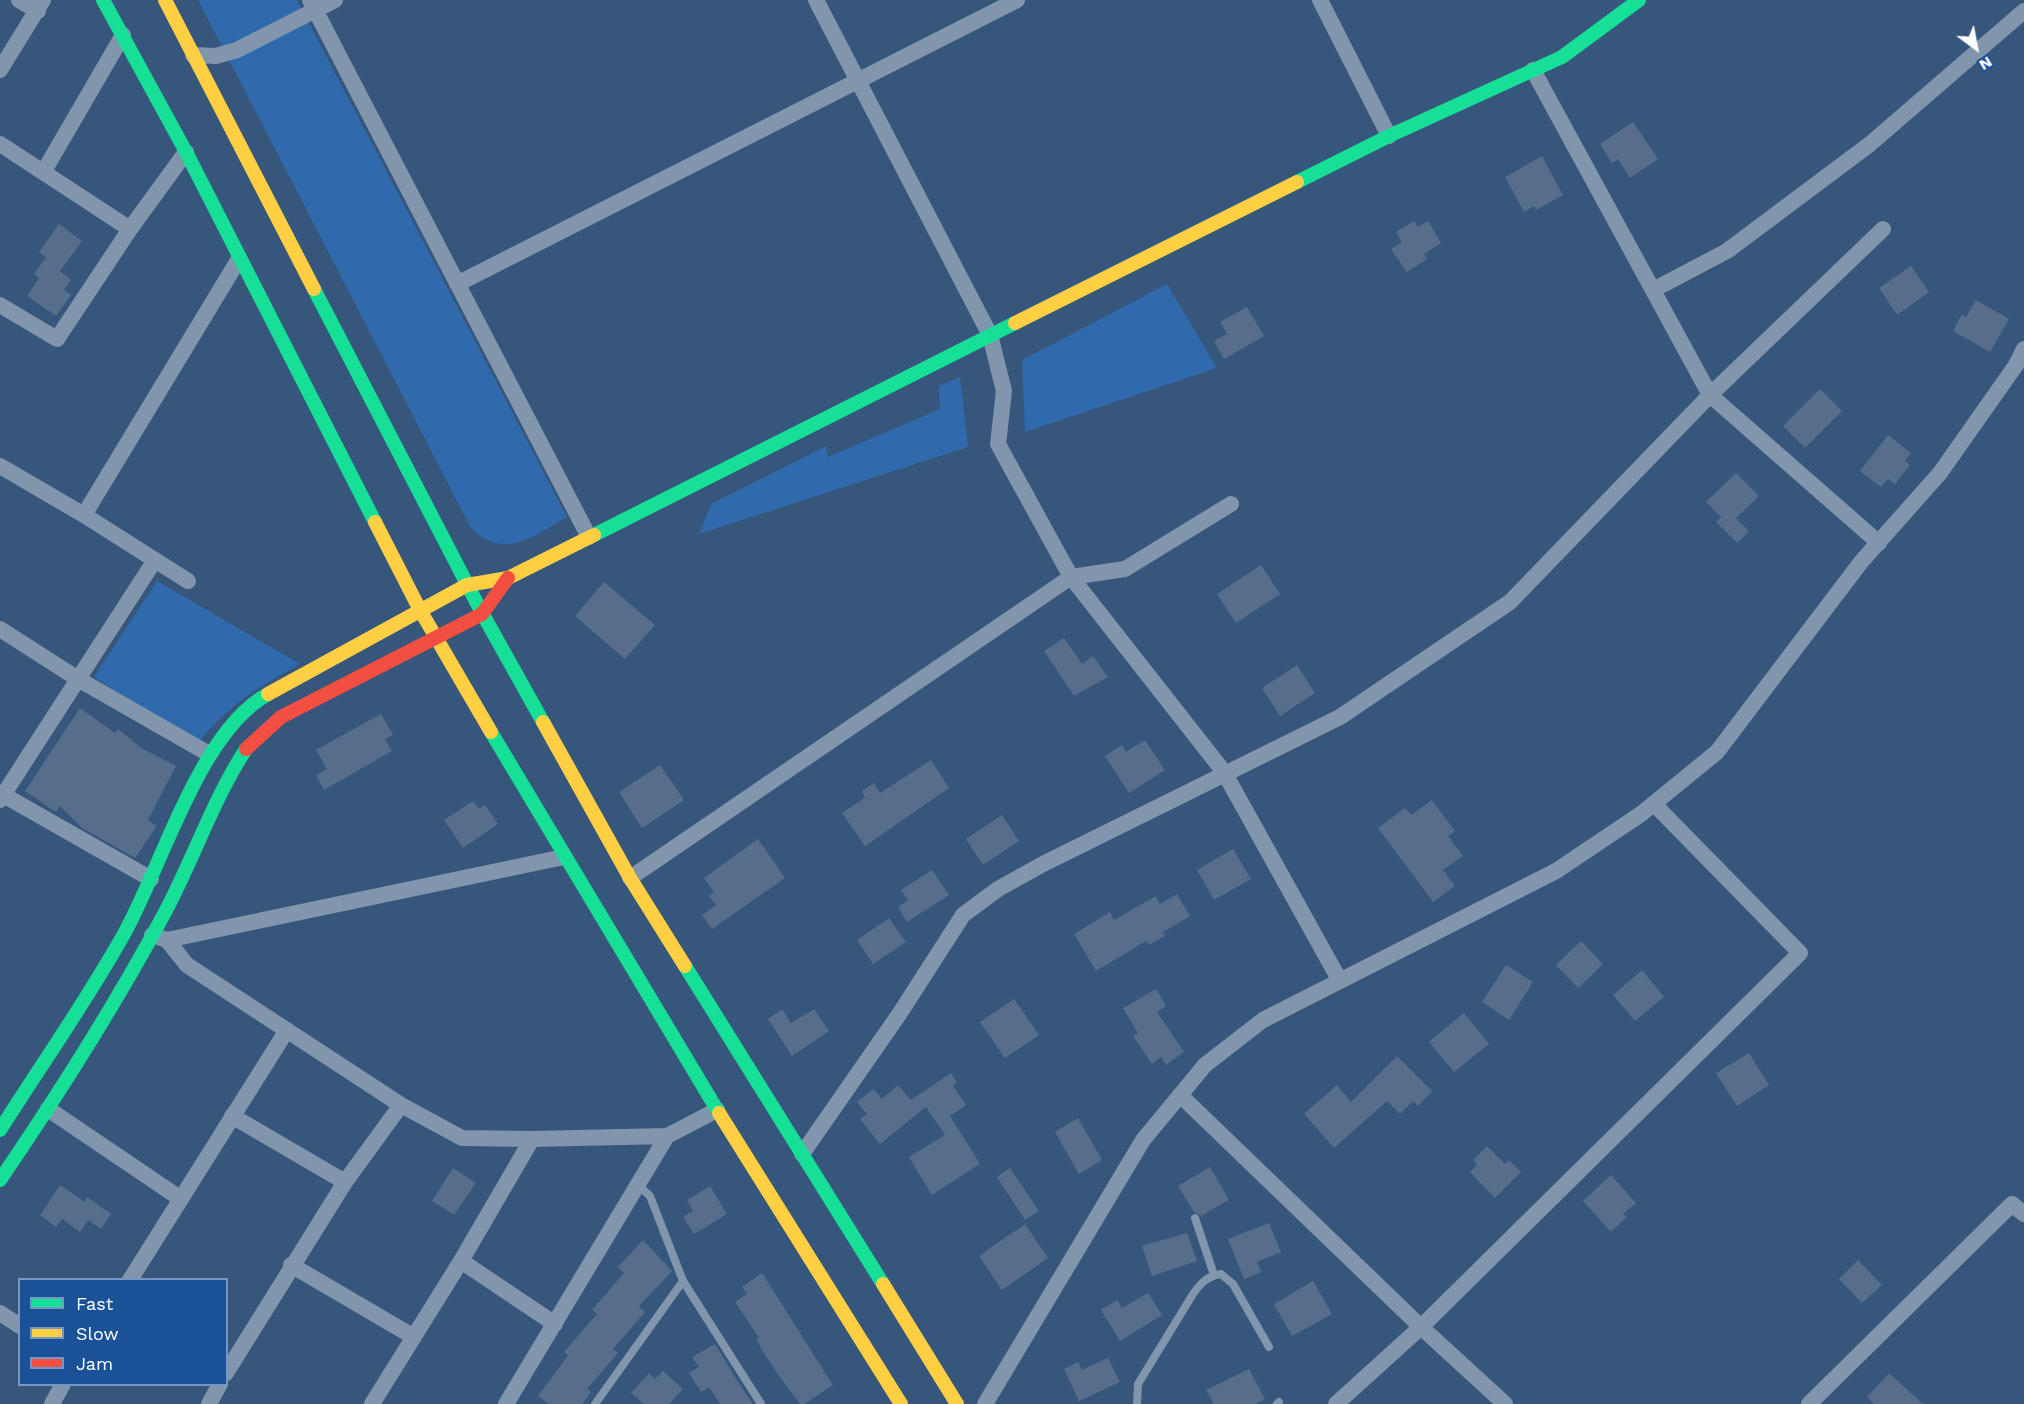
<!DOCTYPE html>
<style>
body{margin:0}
#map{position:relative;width:2024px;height:1404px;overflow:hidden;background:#37567b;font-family:"Work Sans",sans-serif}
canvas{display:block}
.legend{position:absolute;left:18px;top:1278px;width:210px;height:108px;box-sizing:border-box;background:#1b5297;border:2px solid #7697c1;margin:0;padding:8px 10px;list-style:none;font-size:18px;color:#fff}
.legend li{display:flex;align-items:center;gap:12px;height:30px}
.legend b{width:30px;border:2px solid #7697c1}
.north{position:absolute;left:1946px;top:18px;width:60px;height:60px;-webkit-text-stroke:4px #1b5297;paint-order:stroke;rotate:148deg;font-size:16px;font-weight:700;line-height:24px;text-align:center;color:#fff}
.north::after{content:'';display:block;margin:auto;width:21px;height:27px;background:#fff;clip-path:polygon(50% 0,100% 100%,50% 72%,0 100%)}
</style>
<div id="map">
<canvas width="2024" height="1404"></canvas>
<ul class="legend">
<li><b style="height:8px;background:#16e098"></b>Fast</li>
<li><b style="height:8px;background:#ffcf43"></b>Slow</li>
<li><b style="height:8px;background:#f24e42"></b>Jam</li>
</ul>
<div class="north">N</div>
</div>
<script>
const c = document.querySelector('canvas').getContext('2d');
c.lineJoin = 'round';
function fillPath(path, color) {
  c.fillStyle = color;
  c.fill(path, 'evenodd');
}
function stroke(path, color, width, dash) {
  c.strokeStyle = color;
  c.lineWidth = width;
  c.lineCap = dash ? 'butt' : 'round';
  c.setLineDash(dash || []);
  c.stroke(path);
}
const green = new Path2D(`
 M198,0H297L567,517C535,536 503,561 471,528Z
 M1167,284L1217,368L1025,432L1022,360Z
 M960,377L968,447L699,534L711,504L826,446L828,457L940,409L939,386Z
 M157,581L300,664C255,689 231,703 197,744L94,677Z`);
const building = new Path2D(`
 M1633,122L1658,159L1630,178L1618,159L1612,163L1600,144Z
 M1542,156L1563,195L1536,210L1534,206L1524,212L1505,177Z
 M1414,221L1418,227L1428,221L1441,243L1424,254L1427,259L1407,272L1391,249L1402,242L1396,232Z
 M59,224L82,241L60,271L71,280L64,290L71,295L56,316L27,296L39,278L34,274L46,257L39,252Z
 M1911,266L1929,292L1897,315L1879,288Z
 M1976,300L2009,319L1990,352L1953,331L1962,314L1966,317Z
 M1247,307L1264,336L1224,359L1214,341L1227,334L1220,322Z
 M1820,389L1842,411L1805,448L1783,426Z
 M1888,435L1911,453L1905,461L1910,465L1895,484L1888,479L1881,487L1860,471Z
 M1736,473L1759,496L1736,518L1749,531L1737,543L1716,522L1721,517L1706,502Z
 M1261,565L1280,594L1236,623L1217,594Z
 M604,582L655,625L625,659L575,616Z
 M1064,638L1082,664L1093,656L1108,677L1074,696L1044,651Z
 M1297,665L1315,693L1280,716L1262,688Z
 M80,708L115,733L118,729L141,748L176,766L148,820L157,826L135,858L82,828L60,806L56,812L25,791Z
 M381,714L393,735L385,739L392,751L324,790L316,775L327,769L316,750Z
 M1145,740L1165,770L1129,793L1105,756L1122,745L1126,752Z
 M931,760L949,788L865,846L842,813L865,798L862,791L874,783L880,793Z
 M660,765L684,800L642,828L619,792Z
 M1432,800L1455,831L1448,836L1463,856L1443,870L1455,886L1433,902L1378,828L1405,808L1411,815Z
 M473,801L479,809L485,805L498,824L463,848L444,820Z
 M1002,815L1019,841L983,865L966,839Z
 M758,839L785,878L712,929L702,915L716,905L709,896L714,892L704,878Z
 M1233,849L1251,879L1214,900L1197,870Z
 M932,870L949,895L907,922L898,907L908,900L901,890Z
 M1177,894L1190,916L1163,932L1165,936L1149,945L1146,941L1096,971L1074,934L1110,912L1114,920L1156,896L1160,904Z
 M889,918L906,942L873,964L857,940Z
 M1581,941L1603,964L1578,988L1556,965Z
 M1506,965L1533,982L1509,1020L1482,1002Z
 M1642,970L1664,997L1635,1021L1613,995Z
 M1156,989L1166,1006L1157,1012L1184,1052L1166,1065L1161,1057L1152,1064L1133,1036L1138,1033L1123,1008Z
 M1014,999L1039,1035L1005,1058L980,1022Z
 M782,1009L791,1023L814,1009L829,1031L792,1056L768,1019Z
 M1464,1013L1489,1044L1454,1072L1429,1042Z
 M1749,1053L1769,1085L1737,1106L1716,1073Z
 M1397,1056L1432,1091L1418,1106L1413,1101L1400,1114L1387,1101L1334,1148L1304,1114L1337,1085L1351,1102Z
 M951,1073L957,1082L953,1086L966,1105L950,1116L980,1164L932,1195L909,1157L945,1135L926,1107L880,1144L860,1119L867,1114L857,1102L874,1089L882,1099L898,1085L911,1100Z
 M1078,1118L1102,1160L1079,1174L1055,1132Z
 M1487,1146L1505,1164L1509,1160L1521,1172L1495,1198L1470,1172L1477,1165L1473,1160Z
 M1210,1167L1229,1200L1201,1216L1194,1212L1178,1186Z
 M453,1168L476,1183L454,1215L432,1201Z
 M1010,1168L1039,1211L1025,1220L997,1177Z
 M1611,1175L1636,1203L1623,1214L1627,1217L1611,1232L1583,1201Z
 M60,1185L85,1202L87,1197L111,1214L101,1229L88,1220L80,1232L62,1219L56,1227L40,1215Z
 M710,1186L727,1214L694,1234L683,1217L693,1211L687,1200Z
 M1269,1223L1281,1252L1257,1262L1261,1272L1244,1279L1228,1239Z
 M1025,1224L1048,1258L1002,1290L979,1256Z
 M1187,1233L1197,1261L1152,1276L1142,1246Z
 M643,1240L672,1271L639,1306L645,1312L613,1349L618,1353L587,1389L591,1392L582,1404H549L538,1396L568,1355L564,1352L597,1314L592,1310L624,1273L618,1267Z
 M1858,1260L1882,1285L1862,1303L1839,1279Z
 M762,1273L833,1385L804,1404H800L775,1370L756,1340L759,1338L735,1302L747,1294L742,1287Z
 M1313,1281L1332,1314L1292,1336L1274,1304Z
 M1148,1293L1162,1315L1120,1341L1101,1310L1117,1300L1122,1308Z
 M715,1344L735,1377L753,1404H720L709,1387L701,1392L689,1373L699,1367L692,1357Z
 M1108,1358L1120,1382L1079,1401L1064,1369L1078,1362L1082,1370Z
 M1249,1369L1265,1399L1256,1404H1214L1206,1390Z
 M663,1371L683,1389L669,1404H644L631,1393L649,1373L655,1379Z
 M1889,1373L1923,1404H1874L1867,1397Z`);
const lane = new Path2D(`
 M638,1185L650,1196L683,1281L761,1404
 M1195,1218L1214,1275
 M595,1404L683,1281
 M1137,1404L1138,1384L1193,1294C1200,1284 1207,1276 1221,1274L1233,1284L1269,1347
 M1277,1404L1279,1402`);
const street = new Path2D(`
 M19,0L38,11
 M310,0L589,537
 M816,0L990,335L1004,391L998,444L1071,577L1224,772L1340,981
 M1320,0L1389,136
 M193,55L216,56L237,50L335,0
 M0,70L43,0
 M1533,70L1710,395L1879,543
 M0,144L130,229
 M44,171L123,35
 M457,284L1017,0
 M1653,290L1727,251L1870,144L2024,11
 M0,305L57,339L130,229L186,152
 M0,466L84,515L188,581
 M84,515L239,259
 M0,629L78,679L209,754
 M0,793L151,879
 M0,800L155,560
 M630,878L1071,577L1125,569L1231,504
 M152,935L167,940L187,965L401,1105L462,1138L532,1139L461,1261L372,1404
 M167,940L564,857
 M1180,1095L1421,1327L1505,1404
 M48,1109L181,1199
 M232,1116L345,1182
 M532,1139L667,1136L717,1110
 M802,1154L900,1013L963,915L998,889L1043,864L1340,717L1510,602L1710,395L1883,229
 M461,1261L555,1324
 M291,1265L414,1337
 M130,1280L287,1030
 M0,1313L20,1326
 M226,1373L345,1182L401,1105
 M52,1404L63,1384
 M209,1404L220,1384
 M506,1404L667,1136
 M985,1404L1143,1140L1205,1065L1263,1020L1556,871L1641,814L1717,752L1861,562L1940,473L2016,365L2024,349
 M1336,1404L1421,1327L1800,953L1654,804
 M1809,1404L2012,1204L2024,1214`);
const fast = new Path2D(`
 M103,0L186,152L375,522
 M1297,182L1389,136L1562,57L1639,0
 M314,289L481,611L543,722
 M594,535L1015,323
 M491,732L719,1113
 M685,966L883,1284
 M0,1130C40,1067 83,1006 120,941C161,872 197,733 268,694
 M0,1180C58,1095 114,1007 163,916C193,861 212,801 246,749`);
const slow = new Path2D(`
 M165,0L314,289
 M1015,323L1297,182
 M375,522L420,610L491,732
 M268,694L467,585L508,578L594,535
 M543,722L630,878L685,966
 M719,1113L901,1404
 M883,1284L957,1404`);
const jam = new Path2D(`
 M246,749L281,717L482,614L508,578`);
fillPath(green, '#3069ac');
fillPath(building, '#566e8b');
stroke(lane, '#8196ad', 8);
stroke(street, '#8196ad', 16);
stroke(fast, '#16e098', 14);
stroke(slow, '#ffcf43', 14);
stroke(jam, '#f24e42', 14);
</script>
